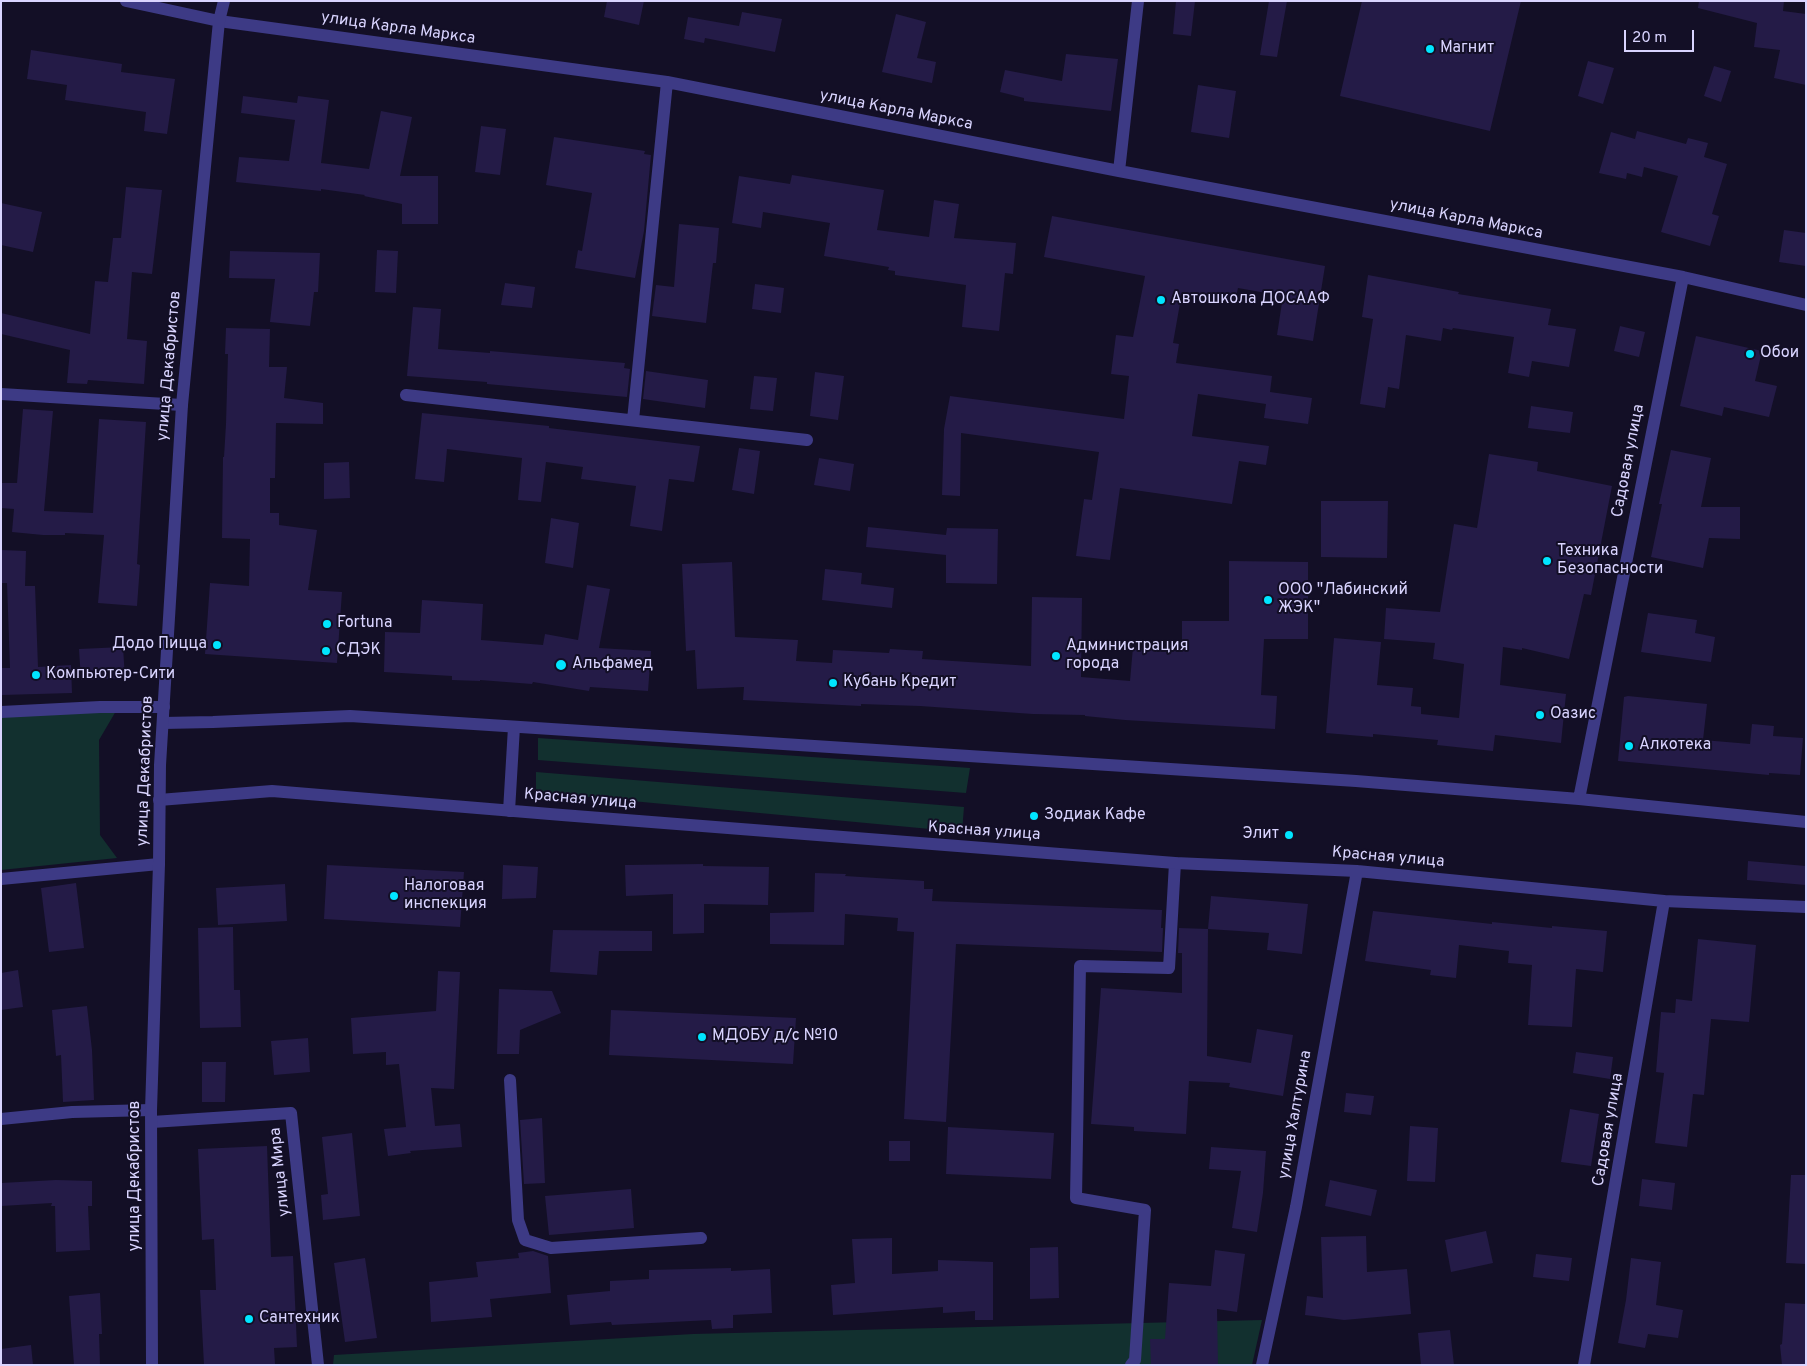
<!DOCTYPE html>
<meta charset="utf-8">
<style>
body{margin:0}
#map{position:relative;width:1807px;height:1366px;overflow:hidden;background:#130f26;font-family:Overpass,sans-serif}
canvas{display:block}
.frame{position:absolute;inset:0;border:2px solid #d9d4ff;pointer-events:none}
.scale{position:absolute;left:1624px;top:30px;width:70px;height:22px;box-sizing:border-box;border:2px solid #d9d4ff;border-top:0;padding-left:6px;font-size:15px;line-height:18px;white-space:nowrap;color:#d9d4ff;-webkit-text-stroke:4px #130f26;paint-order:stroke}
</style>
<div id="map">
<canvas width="1807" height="1366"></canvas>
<div class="frame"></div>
<div class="scale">20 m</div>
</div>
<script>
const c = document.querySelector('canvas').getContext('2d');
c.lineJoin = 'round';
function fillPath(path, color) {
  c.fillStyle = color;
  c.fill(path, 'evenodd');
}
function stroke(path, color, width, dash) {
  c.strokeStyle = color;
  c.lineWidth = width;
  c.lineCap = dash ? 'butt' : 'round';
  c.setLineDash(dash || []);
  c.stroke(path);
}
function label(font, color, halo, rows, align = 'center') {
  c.font = font + ' Overpass,sans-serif';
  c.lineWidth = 4;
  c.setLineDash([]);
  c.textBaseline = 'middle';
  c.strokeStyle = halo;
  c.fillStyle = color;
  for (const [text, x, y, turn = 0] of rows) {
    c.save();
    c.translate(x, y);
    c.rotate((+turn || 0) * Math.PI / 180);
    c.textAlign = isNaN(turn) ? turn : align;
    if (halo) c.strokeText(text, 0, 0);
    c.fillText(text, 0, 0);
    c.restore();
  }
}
const green = new Path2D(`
 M116,711L99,740L100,835L117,858L1,870V717Z
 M538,738L970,768L966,793L538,760Z
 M536,772L964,807L962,832L536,792Z
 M1262,1320L1252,1365H333L334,1355L693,1334Z`);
const building = new Path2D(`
 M607,1H644L639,25L604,17Z
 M1176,1H1195L1191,36L1173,34Z
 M1269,1H1287L1277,57L1260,55Z
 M1362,1H1521L1490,131L1340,96Z
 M1699,1H1784L1783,11L1806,14V85L1774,78L1780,50L1754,47L1757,23L1698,8Z
 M742,12L782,19L775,52L705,38L704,43L684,39L688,17L739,26Z
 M896,14L926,22L917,58L936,62L932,83L882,72Z
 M31,50L122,64L121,72L175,79L167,134L144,131L146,112L65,100L67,85L27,79Z
 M1066,54L1118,59L1111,111L1024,101V98L1000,92L1005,70L1062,81Z
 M1588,61L1614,68L1603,104L1578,96Z
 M1714,66L1731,71L1721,102L1704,96Z
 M1198,85L1236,91L1229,138L1191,132Z
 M243,96L297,103L298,96L329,100L321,163L369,169L381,111L412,117L400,176H438V224H402V204L364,196L365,195L321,189V191L236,182L239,157L289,161L295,120L241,113Z
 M481,126L506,129L500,175L475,172Z
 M1637,131L1686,144L1688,138L1708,143L1704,157L1727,164L1712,214L1719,216L1710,246L1661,232L1678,176L1644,167L1642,177L1627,173L1626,179L1599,173L1611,132L1635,139Z
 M554,137L645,151L644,154L651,155L644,231L635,278L575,268L578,250L582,251L592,193L546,185Z
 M792,175L884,190L877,230L929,237L934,200L959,204L954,238L1016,243L1013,274L1005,273L999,331L962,327L966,285L895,275V271L888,270L889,267L824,256L830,223L763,212L761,228L732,223L739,176L790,184Z
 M126,187L162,190L152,274L132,272L127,339L147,341L144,384L88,380L87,384L67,383L70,350L1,334V313L90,334L95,281L108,282L113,238H121Z
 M1,203L42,212L33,252L1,245Z
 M1052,216L1325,266L1313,341L1277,335L1283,296L1238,288L1235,301L1182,292L1173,343L1179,344L1176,363L1272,376L1270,392L1312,398L1308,424L1264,418L1266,404L1198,394L1192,436L1269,446L1266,465L1239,461L1232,504L1120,488L1110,560L1076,556L1084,499L1092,500L1099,452L961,433L960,496L942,495L944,429L950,396L1124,419L1129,376L1111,374L1116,335L1133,337L1145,276L1044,257Z
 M679,224L719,228L716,263H713L706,323L652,316L656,285L674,287Z
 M1784,230L1806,233V266L1779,262Z
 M377,250L398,251L396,293L375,292Z
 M230,251L320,253L318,292H314L310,326L270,322L275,279L229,278Z
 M1368,275L1459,292L1458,294L1551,309L1548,325L1576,329L1569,367L1532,361L1529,377L1508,373L1514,337L1453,328L1452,330L1443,328L1441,341L1406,335L1399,389L1388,387L1385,408L1360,404L1373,319L1362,317Z
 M505,283L535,287L532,308L501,305Z
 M755,284L784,288L781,313L752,309Z
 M413,307L441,309L438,349L490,353V351L625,363L624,368L630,369L627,397L487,384V382L407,376Z
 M1620,326L1645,332L1639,357L1614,351Z
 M226,328L270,329L269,367H287L284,398L323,403V424L276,423L275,478H270V513H279V525L317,530L308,590L342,592L337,663L205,654L210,583L249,586L250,539L222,538L223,457H224L226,424L228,354H225Z
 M1696,336L1762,351L1755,381L1777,386L1769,417L1724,407L1722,416L1680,406Z
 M646,371L708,380L705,408L643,399Z
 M815,372L844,376L838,420L810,416Z
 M754,376L777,378L773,411L750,409Z
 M1531,406L1573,412L1570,433L1528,428Z
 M23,409L53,411L44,511L93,513L99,419L146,422L137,564L140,565L137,606L98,603L104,535L65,533V535H43L12,532L14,509L1,508V483H17Z
 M422,413L549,426V428L700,446L694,482L669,479L662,531L630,526L636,486L581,479L583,467L546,462L541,502L518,500L522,458L447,449L444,482L415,479Z
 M739,448L760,451L754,494L732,490Z
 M1671,450L1711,458L1701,507H1740V539L1709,538L1703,568L1651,557L1662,504H1659Z
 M1489,454L1538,462L1537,471L1612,486L1591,595L1584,594L1569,659L1522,648V650L1503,647L1500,685L1566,694L1561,743L1495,735L1493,751L1437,745L1438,740L1373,734V737L1326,733L1334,638L1381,642L1377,685L1413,688L1411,706L1421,707V714L1459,718L1464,664L1433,659L1435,643L1384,639L1386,608L1440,612L1454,524L1477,528Z
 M819,458L854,464L850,491L814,485Z
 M349,462L350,498L324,499V463Z
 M1321,501H1388L1387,558L1321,557Z
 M551,518L579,523L573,568L545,563Z
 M868,527L946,535L947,528L998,529L997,584L946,583V555L866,547Z
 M1,550L26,551L25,586H35L38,667L71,665L72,693L2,695L1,668H10L7,583H1Z
 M1229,561L1308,562V639H1264L1261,695L1277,696L1275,729L1125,720L1085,716V715L1033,714L920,706L861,704V706L743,700L744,687L697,689L695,650L686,651L682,564L732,562L735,637L798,640L796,661L832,663L833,650L889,653L890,649L923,651L922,659L1031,666L1032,597L1082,598L1081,677L1130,681L1133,647L1182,651V621H1229Z
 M825,569L862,573L861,584L894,588L892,608L822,600Z
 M587,585L610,589L599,648L651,651L648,691L590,687L589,691L533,682L532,684L480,680V681L452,680V676L384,672L385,632L420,633L422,600L483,604L481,640L543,645L545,634L578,640Z
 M1648,613L1697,620L1695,633L1715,637L1711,662L1641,652Z
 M123,647L125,678L81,680L79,649Z
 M1628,696L1707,704L1703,740L1750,744L1752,724L1774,726L1773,736L1803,738L1800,775L1769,773V775L1618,761L1624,697Z
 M1748,861L1806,866V885L1747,880Z
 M703,864V866L769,867L768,905L704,904V933L673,934V894L626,896L625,865Z
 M327,865L464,872L460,927L324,919Z
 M503,865L538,867L536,898L502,899Z
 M815,873L846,874L845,876L924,881V889H933L932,901L1162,910L1161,928H1163L1162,952L956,944L946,1122L904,1119L914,932L897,931L898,918L845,914L844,945L770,944V913L814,912Z
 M76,883L84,948L49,952L41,888Z
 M285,884L287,921L218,925L216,888Z
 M1211,896L1308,904L1302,954L1267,950L1269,933L1208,929Z
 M1373,911L1492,924V922L1552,928V926L1607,931L1603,972L1576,969L1572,1027L1528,1025L1532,965L1508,963L1509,951L1459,945L1456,978L1430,975L1431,970L1365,961Z
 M233,927L234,990H240L241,1027L200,1028L198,928Z
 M1179,928L1208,929L1207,1056L1251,1063L1257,1029L1293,1035L1283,1096L1229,1087L1230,1083L1189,1081L1186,1134L1134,1131V1127L1091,1124L1101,988L1182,993V953H1178Z
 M553,930L652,931V951H599L597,975L550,972Z
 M1698,939L1756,945L1749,1022L1711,1019L1704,1095L1693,1094L1687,1147L1655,1143L1664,1073L1656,1072L1661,1012L1675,1013L1676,999L1692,1001Z
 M18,970L23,1007L1,1010V973Z
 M438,971L460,972L454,1089L431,1088L435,1126L460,1124L462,1147L410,1151L411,1153L388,1156L384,1129L406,1127L399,1064L386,1065V1052L353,1054L351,1018L436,1011Z
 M499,989L552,991L561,1013L520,1030L519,1054H497Z
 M87,1006L92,1050L94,1100L63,1102L61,1055L56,1056L52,1010Z
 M611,1010L796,1018L793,1064L609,1055Z
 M308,1038L310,1072L274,1075L271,1041Z
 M1576,1052L1613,1057L1610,1079L1573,1073Z
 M202,1062H226L225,1102H202Z
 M1346,1093L1374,1096L1371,1115L1344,1112Z
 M1570,1109L1599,1114L1591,1166L1561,1162Z
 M542,1118L545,1183L524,1184L520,1120Z
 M1410,1126L1438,1128L1435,1182L1407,1181Z
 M948,1127L1054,1133L1051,1179L946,1174Z
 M352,1133L360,1216L323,1220L321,1195L328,1194L322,1137Z
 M889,1141H910V1161H889Z
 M267,1146L271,1257L293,1256L297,1347L274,1348L275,1364L204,1365L200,1290H216L214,1239L202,1240L198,1149Z
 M1211,1147L1266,1151L1263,1193L1257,1232L1232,1228L1241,1171L1209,1169Z
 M1791,1175H1806V1264L1786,1263Z
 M1642,1179L1675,1183L1672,1210L1639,1206Z
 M56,1180L92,1181V1206H88L90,1250L56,1252L55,1206H51L52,1203L1,1206V1183Z
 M1330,1180L1377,1190L1371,1216L1325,1206Z
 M631,1189L634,1228L549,1235L545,1196Z
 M1486,1231L1493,1263L1451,1272L1445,1240Z
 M1366,1236L1367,1272L1407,1269L1411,1314L1344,1320L1305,1315L1307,1296L1323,1298L1321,1237Z
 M892,1238V1274L938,1271V1260L993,1262V1320H975V1311L943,1313V1307L833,1315L831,1285L855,1283L852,1239Z
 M1058,1247L1059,1298L1030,1299V1248Z
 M1215,1250L1245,1254L1237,1312L1217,1309L1218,1365H1151L1150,1339H1165L1169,1283L1211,1286Z
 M533,1251L548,1256L551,1293L490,1299L492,1317L431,1322L429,1282L478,1277L476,1262L519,1258L518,1253Z
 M1536,1254L1572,1258L1569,1281L1533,1277Z
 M365,1258L377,1338L345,1342L334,1263Z
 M1631,1258L1661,1262L1656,1305L1683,1310L1678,1338L1648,1334L1645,1348L1618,1343L1626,1300Z
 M731,1268V1271L770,1269L772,1313L733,1315V1328L712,1329L711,1320L612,1325L611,1322L570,1325L567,1295L610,1291V1281L649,1279V1270Z
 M100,1293L102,1334H99L100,1365H74L69,1296Z
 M1785,1303L1806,1304V1365H1782L1780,1345L1782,1344Z
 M1450,1330L1454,1365H1421L1418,1333Z
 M31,1345L33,1365H1V1349Z`);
const service = new Path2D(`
 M1,394L182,405
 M510,1080L518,1220L525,1240L551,1248L701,1238
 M1131,1365L1135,1360L1145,1210L1076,1198L1080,966L1169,968L1175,863`);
const pedestrian = new Path2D(`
 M1,712L100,707H164
 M1,879L159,864`);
const minor = new Path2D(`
 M219,21L667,82L1119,171L1683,277L1806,305
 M1119,171L1138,1
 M406,395L807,440
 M633,420L667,82
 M163,723L213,722L350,716L1356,781L1579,799L1806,822
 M1579,799L1683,277
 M159,800L272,791L562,815L1175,863L1357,871L1664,901L1806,907
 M509,811L514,727
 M1,1119L72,1112L151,1110
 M152,1122L291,1113L318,1365
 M1262,1365L1296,1207L1357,871
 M1584,1365L1664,901`);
const tertiary = new Path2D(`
 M126,1L219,21
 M152,1365L151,1110L159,864L160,765L182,405L219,21L224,1`);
const markers = [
 [1430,49,5,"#00e5ff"],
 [1161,300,5,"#00e5ff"],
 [1750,354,5,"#00e5ff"],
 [1547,561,5,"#00e5ff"],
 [1268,600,5,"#00e5ff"],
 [327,624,5,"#00e5ff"],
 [217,645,5,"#00e5ff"],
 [326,651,5,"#00e5ff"],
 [1056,656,5,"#00e5ff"],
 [561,665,6,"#00e5ff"],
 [36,675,5,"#00e5ff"],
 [833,683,5,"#00e5ff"],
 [1540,715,5,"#00e5ff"],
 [1629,746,5,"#00e5ff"],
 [1034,816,5,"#00e5ff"],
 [1289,835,5,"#00e5ff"],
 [394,896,5,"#00e5ff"],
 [702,1037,5,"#00e5ff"],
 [249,1319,5,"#00e5ff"]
];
const streetNames = [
 ["улица Карла Маркса",398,29,8],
 ["улица Карла Маркса",896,111,11],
 ["улица Карла Маркса",1466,220,11],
 ["улица Декабристов",170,366,-85],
 ["Садовая улица",1629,461,-79],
 ["улица Декабристов",146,771,-88],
 ["Красная улица",580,800,5],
 ["Красная улица",984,832,4],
 ["Красная улица",1388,858,5],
 ["улица Халтурина",1296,1115,-80],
 ["Садовая улица",1609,1130,-80],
 ["улица Мира",281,1172,-96],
 ["улица Декабристов",136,1176,-90]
];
const poiNames = [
 ["Магнит",1440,49],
 ["Автошкола ДОСААФ",1171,300],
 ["Обои",1760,354],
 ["Техника",1557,552],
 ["Безопасности",1557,570],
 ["ООО \"Лабинский",1278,591],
 ["ЖЭК\"",1278,609],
 ["Fortuna",337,624],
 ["Додо Пицца",207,645,"right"],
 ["Администрация",1066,647],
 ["города",1066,665],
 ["СДЭК",336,651],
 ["Альфамед",572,665],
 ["Компьютер-Сити",46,675],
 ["Кубань Кредит",843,683],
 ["Оазис",1550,715],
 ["Алкотека",1639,746],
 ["Зодиак Кафе",1044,816],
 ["Элит",1279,835,"right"],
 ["Налоговая",404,887],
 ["инспекция",404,905],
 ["МДОБУ д/с №10",712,1037],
 ["Сантехник",259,1319]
];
fillPath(green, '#12302f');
fillPath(building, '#241b47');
stroke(service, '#3d3a85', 12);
stroke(pedestrian, '#3d3a85', 12);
stroke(minor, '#3d3a85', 12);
stroke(tertiary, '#3d3a85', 12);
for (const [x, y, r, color] of markers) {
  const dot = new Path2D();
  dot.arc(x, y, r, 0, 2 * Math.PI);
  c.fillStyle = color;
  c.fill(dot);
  stroke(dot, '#130f26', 2);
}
label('16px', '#d9d4ff', '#130f26', streetNames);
label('16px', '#d9d4ff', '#130f26', poiNames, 'left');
</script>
